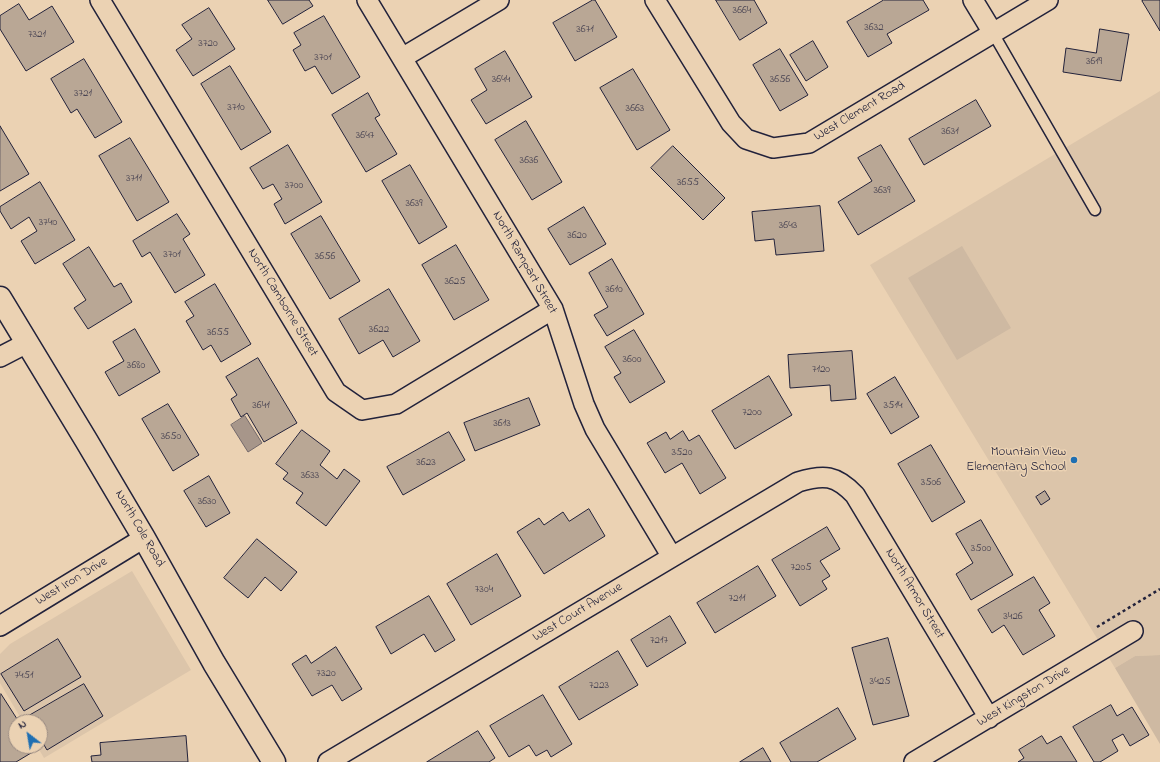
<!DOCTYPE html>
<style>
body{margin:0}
#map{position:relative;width:1160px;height:762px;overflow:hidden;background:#ebd2b3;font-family:"Indie Flower",sans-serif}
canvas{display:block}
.north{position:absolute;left:8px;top:714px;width:40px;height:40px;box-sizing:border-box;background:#ebd2b3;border:1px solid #9b8c83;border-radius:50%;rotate:329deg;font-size:11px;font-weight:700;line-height:16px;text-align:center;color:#22223b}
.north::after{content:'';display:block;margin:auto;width:14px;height:18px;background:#1f6fb2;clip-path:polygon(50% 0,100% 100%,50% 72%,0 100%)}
</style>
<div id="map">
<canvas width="1160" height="762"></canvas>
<div class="north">N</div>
</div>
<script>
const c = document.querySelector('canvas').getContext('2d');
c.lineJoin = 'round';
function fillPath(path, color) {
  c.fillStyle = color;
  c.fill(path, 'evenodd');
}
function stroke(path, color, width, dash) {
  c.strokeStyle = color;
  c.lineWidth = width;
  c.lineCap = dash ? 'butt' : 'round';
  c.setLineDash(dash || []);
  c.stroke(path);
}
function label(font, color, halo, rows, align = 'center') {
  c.font = font + ' "Indie Flower",sans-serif';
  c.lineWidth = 3;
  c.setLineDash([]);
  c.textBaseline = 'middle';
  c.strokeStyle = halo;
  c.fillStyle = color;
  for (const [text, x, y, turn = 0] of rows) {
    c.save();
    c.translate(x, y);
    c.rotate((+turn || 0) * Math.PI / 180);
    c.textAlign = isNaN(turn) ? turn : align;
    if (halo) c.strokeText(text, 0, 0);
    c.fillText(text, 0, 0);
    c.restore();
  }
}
const built = new Path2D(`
 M1160,91V655L1135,656L1115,668L870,265Z
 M132,571L191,670L44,758L37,746H40V722H23L0,683V654L10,644Z`);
const green = new Path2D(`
 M962,246L1011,328L957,360L908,278Z
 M1160,655V744L1115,668L1135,656Z`);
const water = new Path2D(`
 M245,416L262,443L248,452L231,425Z`);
const building = new Path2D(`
 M268,0H309L313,6L283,24Z
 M593,0H595L617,37L575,61L553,23Z
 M716,0H754L767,23L740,40Z
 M884,0H923L929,10L887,34L892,43L868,57L847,22Z
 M1144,0H1160V31L1142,1Z
 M19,4L29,20L52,6L74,42L26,71L0,29V16Z
 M209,8L235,49L193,76L176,50L192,39L182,25Z
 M324,16L360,77L332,94L315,66L305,71L293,50L301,45L294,33Z
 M1100,29L1129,34L1121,81L1063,72L1066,48L1096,53Z
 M813,41L828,67L806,81L790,55Z
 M780,49L808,95L780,111L753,65Z
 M505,51L532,97L486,124L471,100L487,90L475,69Z
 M84,59L122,122L95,138L77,109L71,113L51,79Z
 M230,66L271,132L241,150L201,84Z
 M633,69L670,130L637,150L600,88Z
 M368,93L380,115L375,118L397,154L366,172L332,115Z
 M976,100L991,126L924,165L909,139Z
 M526,121L562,182L532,200L495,140Z
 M0,126L29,174L0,191Z
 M130,138L169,202L137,221L99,156Z
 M288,145L322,202L285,224L274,204L282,199L273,184L263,189L250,168Z
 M881,145L915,201L858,235L838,202L872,181L858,158Z
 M673,146L725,198L703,220L651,168Z
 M410,165L447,227L419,244L382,181Z
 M40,182L75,240L35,264L21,241L37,231L29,217L11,229L0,211V207Z
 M820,206L824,251L776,255L774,239L755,241L752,212Z
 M584,207L606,244L570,265L548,229Z
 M177,214L190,234L183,239L205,275L175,293L150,252L142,257L133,241Z
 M321,216L360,281L330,299L291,234Z
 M456,245L489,300L454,320L422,265Z
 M89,247L114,287L121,283L132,302L88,329L74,308L86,300L63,264Z
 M612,259L644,314L607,336L594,315L608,307L589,273Z
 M215,284L251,344L221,362L211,345L203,350L186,321L194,316L185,302Z
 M389,289L420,341L393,357L383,340L359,354L339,319Z
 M135,329L160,372L119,396L105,372L124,361L113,342Z
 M634,330L665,382L630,403L614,377L621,373L605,347Z
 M852,351L856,399L831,401L830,385L790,388L788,355Z
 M258,358L297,423L264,442L247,413L241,417L231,399L237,395L226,377Z
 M769,376L792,415L735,449L712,411Z
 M895,377L919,417L891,434L867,394Z
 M529,398L540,425L475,451L464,423Z
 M168,404L199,455L173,471L142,419Z
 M302,430L330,451L320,465L337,479L344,469L360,481L326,526L296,503L303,493L283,479L288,473L276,464Z
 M683,431L689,441L699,435L726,478L700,494L682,463L665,473L647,443L666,432L670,439Z
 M449,432L465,460L403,495L387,467Z
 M931,445L965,502L932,522L898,464Z
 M209,476L230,513L206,527L184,491Z
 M1045,491L1050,499L1041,505L1036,497Z
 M589,509L605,536L544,574L517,532L539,518L544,525L563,512L569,521Z
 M981,520L1013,575L971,600L956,574L973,563L956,534Z
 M827,527L840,549L820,561L830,576L822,581L827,589L800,606L772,560Z
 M257,539L297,572L281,591L265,577L248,598L224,578Z
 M497,554L521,596L471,625L447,584Z
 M758,566L776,596L715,633L697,603Z
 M1034,577L1050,603L1039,610L1055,636L1023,655L1004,625L992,633L978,610Z
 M429,596L455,640L435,652L424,634L391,654L376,627Z
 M670,616L686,643L647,667L631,640Z
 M888,638L909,716L873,725L852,648Z
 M58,639L81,677L24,711L1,674Z
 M336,647L362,689L342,701L332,685L312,696L292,664L306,655L311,663Z
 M618,651L638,685L579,720L559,687Z
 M84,684L103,716L47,750L40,738V722H30L27,717Z
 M1,694L19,722H16V746H33L36,750L16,762H0V695Z
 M543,695L572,744L551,757L547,750L536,756L529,745L509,757L490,726Z
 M1111,705L1117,716L1132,707L1149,735L1130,746L1123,734L1112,740L1118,751L1100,762H1094L1073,727Z
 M838,708L856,739L817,762H791L780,743Z
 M478,731L495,758L489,762H427Z
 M186,736L188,762H92L91,756L101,755L100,743Z
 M1042,736L1047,744L1061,736L1077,762H1018L1024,758L1019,750Z
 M763,748L771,762H740Z`);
const path = new Path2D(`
 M1097,627L1160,589`);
const service = new Path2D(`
 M993,33L1095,210`);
const minor = new Path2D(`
 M100,0L336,392L362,410L396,404L553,309
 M367,0L553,309L584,404L595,429L672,557
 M655,0L731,123L746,139L773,148L809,143L1048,0
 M973,0L993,33
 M402,58L499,0
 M0,357L27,343
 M0,626L144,538
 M328,762L798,482C824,474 836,475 855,495L989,718
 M914,762L1133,631`);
const secondary = new Path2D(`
 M0,298L86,440L144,538L214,663L274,762`);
const markers = [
 [1074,460,4,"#1f6fb2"]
];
const numberNames = [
 ["3664",742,11],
 ["3632",874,28],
 ["3671",585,30],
 ["7321",37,35],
 ["3720",208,44],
 ["3701",323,58],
 ["3619",1094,62],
 ["3644",501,80],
 ["3656",780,80],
 ["3721",83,94],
 ["3710",236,108],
 ["3663",635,109],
 ["3631",950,132],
 ["3647",365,136],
 ["3636",529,161],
 ["3711",134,179],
 ["3655",688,183],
 ["3700",294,186],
 ["3639",882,191],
 ["3639",414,204],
 ["3740",48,223],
 ["3643",788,226],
 ["3620",577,236],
 ["3701",172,255],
 ["3656",325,257],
 ["3625",455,282],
 ["3610",614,290],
 ["3622",379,330],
 ["3655",218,333],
 ["3600",632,360],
 ["3680",136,366],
 ["7120",821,370],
 ["3641",261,406],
 ["3514",893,406],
 ["7200",752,413],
 ["3613",502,424],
 ["3650",171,437],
 ["3520",682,453],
 ["3623",426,463],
 ["3633",310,476],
 ["3506",931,483],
 ["3630",207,502],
 ["3500",981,549],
 ["7205",801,568],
 ["7304",484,590],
 ["7211",737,599],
 ["3426",1013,617],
 ["7217",659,641],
 ["7320",326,674],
 ["7451",24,676],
 ["3425",880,682],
 ["7223",599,686]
];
const streetNames = [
 ["West Clement Road",860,112,-31],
 ["North Rampart Street",524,263,60],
 ["North Camborne Street",282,303,59],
 ["North Cole Road",139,529,60],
 ["West Iron Drive",72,582,-31],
 ["North Armor Street",914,594,59],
 ["West Court Avenue",578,613,-31],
 ["West Kingston Drive",1024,697,-31]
];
const poiNames = [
 ["Mountain View",1066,453],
 ["Elementary School",1066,468]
];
fillPath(built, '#dcc5aa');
fillPath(green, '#ceb9a2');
fillPath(water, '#a7968a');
stroke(water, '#72686a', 1);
fillPath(building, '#b9a795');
stroke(building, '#22223b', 1);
stroke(service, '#22223b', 13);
stroke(minor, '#22223b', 22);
stroke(secondary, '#22223b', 25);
stroke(path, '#22223b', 2.5, [3, 3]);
stroke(service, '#ebd2b3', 10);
stroke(minor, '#ebd2b3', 19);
stroke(secondary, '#ebd2b3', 22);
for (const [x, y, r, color] of markers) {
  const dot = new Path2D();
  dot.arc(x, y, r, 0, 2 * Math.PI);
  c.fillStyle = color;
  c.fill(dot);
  stroke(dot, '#ebd2b3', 1.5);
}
label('11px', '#484352', null, numberNames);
label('13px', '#22223b', '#ebd2b3', streetNames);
label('13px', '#22223b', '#ebd2b3', poiNames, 'right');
</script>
